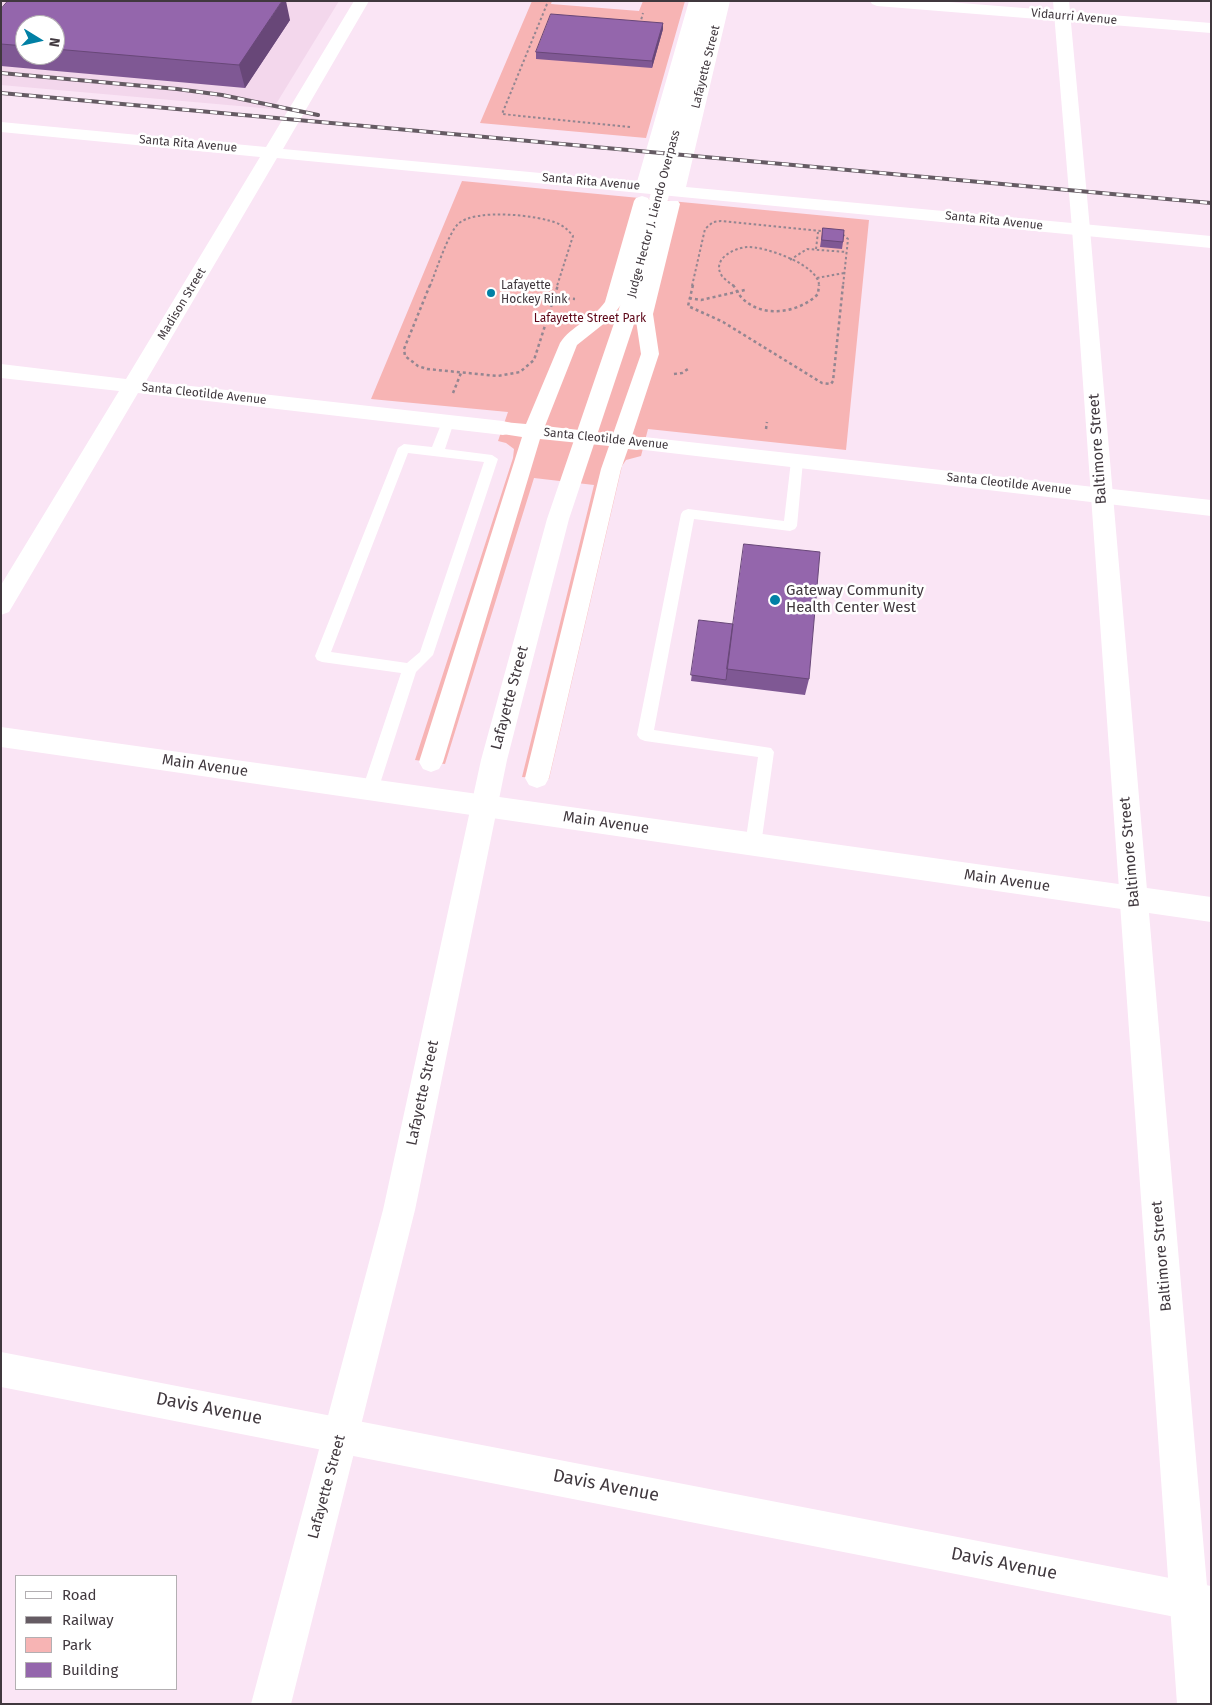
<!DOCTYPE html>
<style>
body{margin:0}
#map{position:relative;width:1212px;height:1705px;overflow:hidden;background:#fae5f5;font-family:"Fira Sans",sans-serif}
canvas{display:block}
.frame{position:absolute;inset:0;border:2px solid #40383e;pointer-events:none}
.legend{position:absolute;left:15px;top:1575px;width:162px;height:115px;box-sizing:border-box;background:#fff;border:1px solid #b3afb2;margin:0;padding:6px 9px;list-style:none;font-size:15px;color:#40383e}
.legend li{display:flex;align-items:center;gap:10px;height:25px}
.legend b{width:25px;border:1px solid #b3afb2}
.north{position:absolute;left:15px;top:15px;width:50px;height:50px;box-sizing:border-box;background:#fff;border:1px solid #b3afb2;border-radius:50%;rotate:99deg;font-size:14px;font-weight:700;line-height:20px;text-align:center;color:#40383e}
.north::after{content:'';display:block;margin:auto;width:18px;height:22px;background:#0180a5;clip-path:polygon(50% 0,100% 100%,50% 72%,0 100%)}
</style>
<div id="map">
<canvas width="1212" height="1705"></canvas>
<div class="frame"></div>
<ul class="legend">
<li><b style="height:6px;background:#fff"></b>Road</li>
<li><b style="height:6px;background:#655b63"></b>Railway</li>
<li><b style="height:14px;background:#f7b4b4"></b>Park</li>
<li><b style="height:14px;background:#9466ac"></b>Building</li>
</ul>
<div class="north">N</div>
</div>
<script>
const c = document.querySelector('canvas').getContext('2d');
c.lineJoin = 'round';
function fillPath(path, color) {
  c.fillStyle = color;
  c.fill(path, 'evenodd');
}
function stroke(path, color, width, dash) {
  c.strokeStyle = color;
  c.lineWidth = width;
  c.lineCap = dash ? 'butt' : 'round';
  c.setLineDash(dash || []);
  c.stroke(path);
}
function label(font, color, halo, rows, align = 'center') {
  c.font = font + ' "Fira Sans",sans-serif';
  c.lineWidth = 5;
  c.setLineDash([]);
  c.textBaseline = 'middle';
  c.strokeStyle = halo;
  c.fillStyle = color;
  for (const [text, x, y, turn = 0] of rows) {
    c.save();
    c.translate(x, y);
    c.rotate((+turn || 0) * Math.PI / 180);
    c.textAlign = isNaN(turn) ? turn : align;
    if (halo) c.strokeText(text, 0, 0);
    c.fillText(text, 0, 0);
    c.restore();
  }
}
const built = new Path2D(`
 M1,1H339L273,109L1,85ZM25,25H55V55H25Z`);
const green = new Path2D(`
 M532,1H552L551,4L639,11L643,1H685L646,138L480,123Z
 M462,181L869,220L846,450L648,429L641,456L626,460L622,466L549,779L522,777L594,485L534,478L445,764L415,760L513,458L514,449L506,443L498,441L508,412L371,399Z`);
const pathFar1 = new Path2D(`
 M547,4L502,114L630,127
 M640,24L643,13
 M816,249L818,232
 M790,260L807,249L846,252
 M817,278L844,273
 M430,286C436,271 448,234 458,224C475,208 539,215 559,224C565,227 569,231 573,236L557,286
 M692,286L705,229L713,222L721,221L841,233L848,239L843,286
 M734,286C730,283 725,280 722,276C711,260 733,248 747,247C764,246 820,265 819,286`);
const path = new Path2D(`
 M430,285L404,349L405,356L418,366L427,369L498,376L520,372L534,360L558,285
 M693,285L688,306L723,322L822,383L831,384L833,381L843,285
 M733,285C736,289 738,294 742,298C762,319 799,313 818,294L819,285
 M555,297L575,299
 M689,298L701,300L745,290
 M674,374L682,373L688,369
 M453,393L461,373
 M766,429L767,422`);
const service = new Path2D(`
 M448,418L454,422L445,449L492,455L498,459L433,655L416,672L378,790L376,795L370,797L364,795L362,790L401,673L322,662L317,660L315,656L398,448L404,444L432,447L442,422ZM408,453L484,462L420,652L407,663L331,652Z
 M797,457L802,458L803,461L797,526L795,529L790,531L694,519L654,730L771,748L774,752L761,845L759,850L753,852L747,850L745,845L758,757L645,741L640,739L637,735L681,514L683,511L688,509L784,521L791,461L792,458Z`);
const pedestrian = new Path2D(`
 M642,196L648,198L650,201L623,302L611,318L577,345L545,426L613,434L641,354L635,314L664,204L666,201H678L680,204L653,314L659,354L632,436L644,438L647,443L644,448L637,450L628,449L621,469L549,778L545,785L537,788L529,785L525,778L601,469L609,446L540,439L443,762L439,769L431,772L423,769L419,762L522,437L496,433L493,428L496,423L503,422L526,424L560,343C571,326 593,319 605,302L634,201L636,198Z`);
const minor = new Path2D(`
 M354,1H369L283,149L637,182L689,1H704L655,184L668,185L714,1H730L686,187L1211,236V248L277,158L146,381L503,421L511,423L514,428L511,433L503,435L138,393L9,612L1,615V585L119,391L1,378V364L126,379L260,157L1,132V122L266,147Z
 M870,1H936L1211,23V33L877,6L872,4Z
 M644,437L1211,500V516L636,449L633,444L636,439Z
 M1,727L1211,897V922L1,747Z
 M1,1352L1211,1586V1624L1,1387Z`);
const tertiary = new Path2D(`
 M1053,1H1069L1090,229L1211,1632V1704H1177L1072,229Z`);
const secondary = new Path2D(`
 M702,1H718L644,294L569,519L507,760L415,1210L291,1704H251L383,1210L481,760L547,519L624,294Z`);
const rail = new Path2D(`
 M1,73L177,89L222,95L318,115
 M1,93L1211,203`);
const wall = new Path2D(`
 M1,9L290,20L245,88L1,66ZM25,25H55V55H25Z
 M663,29L652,68L536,59V52Z
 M823,228L843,242L842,249L820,247Z
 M699,620L809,679L805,695L691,681Z`);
const shadedWall = new Path2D(`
 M282,1H286L290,20L245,88L239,65Z
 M663,23V29L652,68V61Z`);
const building = new Path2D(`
 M8,1H282L239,65L55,49V25H25V46L1,44V9Z
 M551,14L663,23L652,61L536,52Z
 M823,228L844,230L843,242L822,240Z
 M744,544L820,552L809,679L727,669Z
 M699,620L733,624L726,680L691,675Z`);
const markers = [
 [491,293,5,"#0180a5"],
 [775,600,6,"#0180a5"]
];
const farStreetnames = [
 ["Vidaurri Avenue",1074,17,5],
 ["Lafayette Street",706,67,-76],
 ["Santa Rita Avenue",188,144,5],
 ["Santa Rita Avenue",591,182,5],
 ["Judge Hector J. Liendo Overpass",654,214,-75],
 ["Santa Rita Avenue",994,221,6],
 ["Madison Street",182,304,-59],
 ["Santa Cleotilde Avenue",204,394,6],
 ["Santa Cleotilde Avenue",606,439,6],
 ["Santa Cleotilde Avenue",1009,484,6]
];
const farPoinames = [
 ["Lafayette",501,286],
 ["Hockey Rink",501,300]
];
const farParknames = [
 ["Lafayette Street Park",590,319]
];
const streetNames = [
 ["Baltimore Street",1098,449,-94],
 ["Lafayette Street",510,698,-75],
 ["Main Avenue",205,766,8],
 ["Main Avenue",606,823,8],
 ["Baltimore Street",1130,852,-95],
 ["Main Avenue",1007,881,8],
 ["Lafayette Street",423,1093,-78],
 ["Baltimore Street",1162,1256,-95],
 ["Lafayette Street",327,1487,-75]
];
const poiNames = [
 ["Gateway Community",786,591],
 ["Health Center West",786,608]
];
const nearStreetnames = [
 ["Davis Avenue",209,1409,11],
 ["Davis Avenue",606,1486,11],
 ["Davis Avenue",1004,1564,11]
];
fillPath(built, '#f3d7ec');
fillPath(green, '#f7b4b4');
stroke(pathFar1, '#948691', 2, [2.5, 2.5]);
stroke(path, '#948691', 2.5, [3, 3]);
fillPath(service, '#fff');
fillPath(pedestrian, '#fff');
fillPath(minor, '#fff');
fillPath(tertiary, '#fff');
fillPath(secondary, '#fff');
stroke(rail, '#655b63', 4);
stroke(rail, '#fff', 2.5, [7]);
fillPath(wall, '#7f5894');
fillPath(shadedWall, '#684778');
fillPath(building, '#9466ac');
stroke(building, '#684778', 1);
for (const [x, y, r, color] of markers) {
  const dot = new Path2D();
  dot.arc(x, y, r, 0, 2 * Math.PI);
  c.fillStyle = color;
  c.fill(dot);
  stroke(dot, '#fff', 2);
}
label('12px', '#40383e', '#fff', farStreetnames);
label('12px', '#40383e', '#fff', farPoinames, 'left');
label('12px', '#5e0718', '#fff', farParknames);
label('15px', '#40383e', '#fff', streetNames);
label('15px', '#40383e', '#fff', poiNames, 'left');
label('18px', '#40383e', '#fff', nearStreetnames);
</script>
